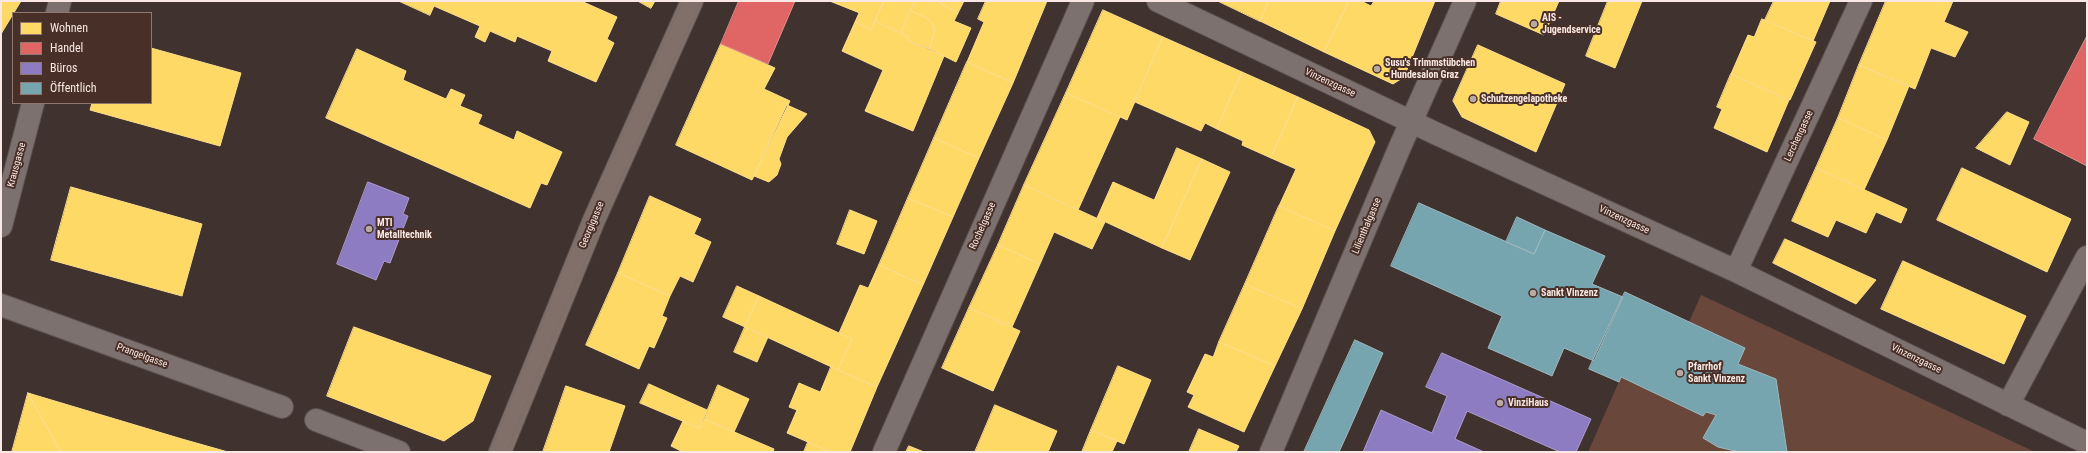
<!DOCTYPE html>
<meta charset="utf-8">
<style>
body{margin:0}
#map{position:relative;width:2088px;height:453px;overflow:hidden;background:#40332f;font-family:"Roboto Condensed",sans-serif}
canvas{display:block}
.frame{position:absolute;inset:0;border:2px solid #f9e8e3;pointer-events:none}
.legend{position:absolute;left:12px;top:12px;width:140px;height:92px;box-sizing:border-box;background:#482f27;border:1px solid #8f7972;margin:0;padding:5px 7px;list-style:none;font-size:12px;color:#f9e8e3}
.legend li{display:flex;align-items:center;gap:8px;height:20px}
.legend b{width:20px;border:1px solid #8f7972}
</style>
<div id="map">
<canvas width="2088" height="453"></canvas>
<div class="frame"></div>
<ul class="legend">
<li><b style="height:11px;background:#ffd966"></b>Wohnen</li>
<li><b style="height:11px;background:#e06666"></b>Handel</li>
<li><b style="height:11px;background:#8e7cc3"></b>Büros</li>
<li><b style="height:11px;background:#76a5af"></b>Öffentlich</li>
</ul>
</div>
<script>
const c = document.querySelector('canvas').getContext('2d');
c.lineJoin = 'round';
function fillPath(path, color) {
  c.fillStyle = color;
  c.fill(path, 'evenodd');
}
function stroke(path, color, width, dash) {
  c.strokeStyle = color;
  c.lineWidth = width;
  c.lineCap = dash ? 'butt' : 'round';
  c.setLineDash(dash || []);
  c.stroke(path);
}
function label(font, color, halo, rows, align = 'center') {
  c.font = font + ' "Roboto Condensed",sans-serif';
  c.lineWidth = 4;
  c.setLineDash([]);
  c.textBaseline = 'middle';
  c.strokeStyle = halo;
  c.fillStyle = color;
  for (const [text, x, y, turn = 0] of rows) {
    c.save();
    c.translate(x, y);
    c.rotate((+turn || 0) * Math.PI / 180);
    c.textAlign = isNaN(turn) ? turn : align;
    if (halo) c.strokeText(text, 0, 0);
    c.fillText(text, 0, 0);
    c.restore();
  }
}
const green = new Path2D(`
 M1701,295L2035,452H1588L1621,377L1689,322Z`);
const homes = new Path2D(`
 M1,1H21L1,34Z
 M399,1H581L617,17L607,39L614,43L596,82L548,61L552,51L517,36L515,42L490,31L485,42L475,37L480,26L434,6L430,15Z
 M638,1H655L651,8Z
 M830,1H884L871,30L855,22L859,13Z
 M884,1H915L901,33L875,21Z
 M915,1H937L958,13L954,21L971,28L956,62L930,49L935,28L929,19L911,11Z
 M937,1H964L958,13Z
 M986,1H1047L1013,83L967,62L984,22L978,19Z
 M1218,1H1269L1260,21Z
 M1269,1H1349L1324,52L1260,21Z
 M1349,1H1361L1371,6L1374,1H1435L1404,77L1393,84L1324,52Z
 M1501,1H1559L1544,35L1496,14Z
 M1608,1H1642L1615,68L1586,56Z
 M1774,1H1830L1813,41L1765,20Z
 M1886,1H1953L1944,22L1968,32L1955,57L1931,48L1915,89L1859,65Z
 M1103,10L1163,37L1127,120L1066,93Z
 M911,11L929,19L935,28L930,49L907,40L909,37L901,33Z
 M1762,19L1816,42L1790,100L1731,74L1748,35L1754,37Z
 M875,21L909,37L907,40L944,56L913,131L865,111L883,70L842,51L855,22L871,30Z
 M1163,37L1242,72L1217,129L1205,123L1201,131L1135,102Z
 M721,44L775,68L764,89L790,101L752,180L676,145Z
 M1478,45L1565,84L1536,152L1462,117L1453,101Z
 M151,48L241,73L220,146L90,110L92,103H151Z
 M357,49L406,71L403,80L446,99L451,89L465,95L460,106L482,115L478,124L514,140L517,131L562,152L547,185L541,183L530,208L326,118Z
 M967,62L1013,83L979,158L934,138Z
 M1859,65L1909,86L1887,140L1838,118Z
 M1242,72L1298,97L1271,158L1242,145L1243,141L1217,129Z
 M1731,74L1789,100L1767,152L1714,128L1722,109L1717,107Z
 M1066,93L1120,117L1078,210L1024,185Z
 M1298,97L1369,130L1375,142L1335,231L1279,206L1296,169L1271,158Z
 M787,105L807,114L787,137L779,159L781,164L777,175L769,182L754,176Z
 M2007,112L2029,122L2010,165L1976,148Z
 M1838,118L1887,140L1864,190L1816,168Z
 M934,138L979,158L953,217L908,198Z
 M1177,148L1202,159L1162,248L1097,218L1113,182L1154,200Z
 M1202,159L1230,172L1190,260L1162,248Z
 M1816,168L1907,209L1901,223L1876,212L1866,233L1836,220L1828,237L1792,221Z
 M1962,168L2071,219L2047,272L1937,220Z
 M1024,185L1105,222L1092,249L1054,232L1040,264L998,245Z
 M71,187L202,224L182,296L51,260Z
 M650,196L701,219L694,234L711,242L693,282L680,276L670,296L618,273Z
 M908,198L953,217L923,285L879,265Z
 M1279,206L1335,231L1302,309L1245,284Z
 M850,210L877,221L864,254L837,244Z
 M1785,239L1876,280L1856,304L1773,263Z
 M998,245L1040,264L1012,327L969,308Z
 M1903,261L2026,316L2004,364L1881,309Z
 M879,265L923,285L877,387L838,370L852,339L839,333L860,285L868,288Z
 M618,273L670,296L662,316L667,318L654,348L649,346L639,369L586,345Z
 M1245,284L1302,309L1275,366L1219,342Z
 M737,286L759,296L745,327L723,317Z
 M759,296L852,339L838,370L745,327Z
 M969,308L1020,331L993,391L942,368Z
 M354,327L491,376L473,421L444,441L327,396Z
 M745,327L768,337L757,362L734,352Z
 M1219,342L1275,366L1244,432L1188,407L1194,395L1187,392L1205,354L1213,357Z
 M1118,366L1151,380L1124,444L1091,430Z
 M831,367L877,387L850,452H831L787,433L797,410L789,407L799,383L820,392Z
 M649,384L707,410L699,428L640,403Z
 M718,385L749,399L734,432L704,419Z
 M566,386L625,406L609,452H543Z
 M28,393L182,439L228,452H61Z
 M28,393L61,452H12Z
 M995,405L1057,431L1048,452H975Z
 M704,419L774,449L773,452H683L671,446L683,421L699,428Z
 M1199,429L1239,446L1236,452H1189Z
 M1091,430L1117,441L1112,452H1082Z
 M808,442L831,452H804Z
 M909,446L924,452H906Z`);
const shops = new Path2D(`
 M739,1H795L768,64L721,44Z
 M2087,36V166L2034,139Z`);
const offices = new Path2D(`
 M368,182L409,198L403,214L408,216L390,263L384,261L376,280L337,264Z
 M1442,353L1591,419L1576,452H1560L1467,411L1455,439L1484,452H1363L1381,410L1432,433L1447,396L1426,387Z`);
const public = new Path2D(`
 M1419,203L1534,254L1545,230L1605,256L1592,284L1623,297L1594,361L1564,348L1552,376L1488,348L1502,316L1391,266Z
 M1517,217L1545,230L1534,254L1506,242Z
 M1625,292L1745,348L1738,364L1776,379L1787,452H1739L1718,447L1703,438L1716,415L1706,412L1703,416L1621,377L1619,382L1589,369Z
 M1355,340L1383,353L1349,430L1339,452H1304Z`);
const minor = new Path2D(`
 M1158,1L1437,134L1736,271L2087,443
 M57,13L60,1
 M1,226L33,103
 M1736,271L1861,1
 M1,305L282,407
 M2008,405L2087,257
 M316,420L399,452
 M884,452L1083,1
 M1271,452L1399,149L1465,1`);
const major = new Path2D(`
 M500,452L594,220L692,1`);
const tram = new Path2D(`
 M490,452L586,215L683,1
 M507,452C566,299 633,150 701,1`);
const markers = [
 [1534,24,4,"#b8a9a4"],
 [1377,69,4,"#b8a9a4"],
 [1473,99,4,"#b8a9a4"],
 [369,229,4,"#b8a9a4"],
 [1533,293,4,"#b8a9a4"],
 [1680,373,4,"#b8a9a4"],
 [1500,403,4,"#b8a9a4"]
];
const poiNames = [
 ["AIS -",1542,18],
 ["Jugendservice",1542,30],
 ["Susu's Trimmstübchen",1385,63],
 ["- Hundesalon Graz",1385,75],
 ["Schutzengelapotheke",1481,99],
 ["MTI",377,223],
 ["Metalltechnik",377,235],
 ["Sankt Vinzenz",1541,293],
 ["Pfarrhof",1688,367],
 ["Sankt Vinzenz",1688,379],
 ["VinziHaus",1508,403]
];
const streetNames = [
 ["Vinzenzgasse",1330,83,25],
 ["Lerchengasse",1799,136,-65],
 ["Krausgasse",17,165,-75],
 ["Vinzenzgasse",1624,220,25],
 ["Georgigasse",592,225,-67],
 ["Rochelgasse",983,226,-66],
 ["Lilienthalgasse",1367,226,-67],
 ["Prangelgasse",142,356,20],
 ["Vinzenzgasse",1916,359,26]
];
fillPath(green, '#69473b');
fillPath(homes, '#ffd966');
stroke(homes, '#fdde8c', 1);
fillPath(shops, '#e06666');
stroke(shops, '#e88d8c', 1);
fillPath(offices, '#8e7cc3');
stroke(offices, '#ae9ccd', 1);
fillPath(public, '#76a5af');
stroke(public, '#9db9bf', 1);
stroke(minor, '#5d514d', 24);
stroke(major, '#5d514d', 24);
stroke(minor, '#7c716e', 22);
stroke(major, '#81706a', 22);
stroke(tram, '#786e6b', 1);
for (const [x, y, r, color] of markers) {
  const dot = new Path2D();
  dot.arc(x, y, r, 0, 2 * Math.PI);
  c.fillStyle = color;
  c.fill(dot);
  stroke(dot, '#482f27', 1.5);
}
label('bold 10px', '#f9e8e3', '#482f27', poiNames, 'left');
label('10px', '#f9e8e3', '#482f27', streetNames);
</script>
